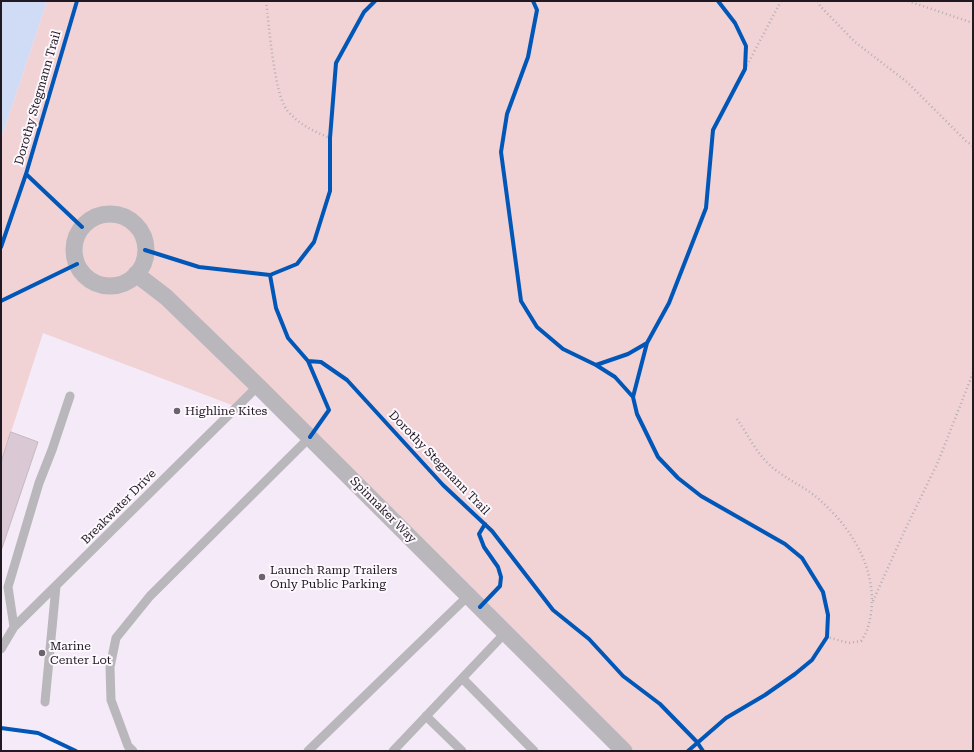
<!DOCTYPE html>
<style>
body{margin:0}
#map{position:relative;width:974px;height:752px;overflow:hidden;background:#f5eaf7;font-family:"Roboto Serif",serif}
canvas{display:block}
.frame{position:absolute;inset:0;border:2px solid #211922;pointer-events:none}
</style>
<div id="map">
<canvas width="974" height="752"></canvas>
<div class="frame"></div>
</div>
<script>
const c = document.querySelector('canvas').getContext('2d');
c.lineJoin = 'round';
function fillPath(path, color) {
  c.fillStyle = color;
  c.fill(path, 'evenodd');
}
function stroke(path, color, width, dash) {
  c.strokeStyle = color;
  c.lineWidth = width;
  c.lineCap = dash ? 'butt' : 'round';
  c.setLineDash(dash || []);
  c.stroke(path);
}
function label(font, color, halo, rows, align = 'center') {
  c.font = font + ' "Roboto Serif",serif';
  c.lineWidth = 4;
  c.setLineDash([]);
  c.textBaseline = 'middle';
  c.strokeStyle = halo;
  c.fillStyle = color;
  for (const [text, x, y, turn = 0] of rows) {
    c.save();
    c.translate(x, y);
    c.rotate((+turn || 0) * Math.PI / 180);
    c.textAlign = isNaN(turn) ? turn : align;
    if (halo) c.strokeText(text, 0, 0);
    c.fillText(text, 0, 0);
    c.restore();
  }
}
const green = new Path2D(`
 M47,1H973V751H624L258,386L237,407L43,333L1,463V139Z`);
const water = new Path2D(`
 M1,1H47L1,139Z`);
const building = new Path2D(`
 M11,432L38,442L1,551V463Z`);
const path = new Path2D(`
 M266,1C269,24 274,94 287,110C298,124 313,131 330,138
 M818,1L820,6L855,42L907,82L966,141L973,146
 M908,1L973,23
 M745,69L781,1
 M737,419C748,435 758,456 773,468C789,481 808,488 823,503C853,530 877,571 871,613C869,624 868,631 861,641L849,643L827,637
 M873,601L904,532L938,462L973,373
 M1,728L38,733L76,751`);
const service = new Path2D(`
 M14,627L8,587L39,483L52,450L70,396
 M1,649L14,627L258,386
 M463,679L534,751
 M45,702L56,586
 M426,716L462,751
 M133,751L128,746L111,700L110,667L116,638L150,596L310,437
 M308,751L469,595
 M393,751L506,632`);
const minor = new Path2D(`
 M74 250a36 36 0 1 1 72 0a36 36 0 1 1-72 0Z
 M136,274L166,297L258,386L624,751`);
const cycleway = new Path2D(`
 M533,1L537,10L528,57L507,114L501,152L521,301L537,327L563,349L596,365L615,377L633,397L637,414L658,457L678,478L701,496L785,544L802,558L823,592L828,615L827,637L812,660L795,674L765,695L726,718L688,751
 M26,174L82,227
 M1,247L26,174L77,1
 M145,250L199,267L270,275
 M270,275L297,264L314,242L330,191V138L336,63L364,12L375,1
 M270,275L276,308L288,338L308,361L329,410L310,437
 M1,301L77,264
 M308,361L321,362L347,380L443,485L492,531L553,610L589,639L623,676L660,704L697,742L703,751
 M596,365L628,354L647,343L669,303L706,208L713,130L745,69L746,46L735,23L718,1
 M633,397L647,343
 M480,607L500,586L501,577L498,567L484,547L479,534L485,524
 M1,728L38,733L76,751`);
const markers = [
 [177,411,4,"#6b626d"],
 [262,577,4,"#6b626d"],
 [42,653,4,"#6b626d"]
];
const streetNames = [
 ["Dorothy Stegmann Trail",38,98,-74],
 ["Dorothy Stegmann Trail",439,463,46],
 ["Breakwater Drive",119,507,-45],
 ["Spinnaker Way",383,510,45]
];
const poiNames = [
 ["Highline Kites",185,411],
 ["Launch Ramp Trailers",270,570],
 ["Only Public Parking",270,584],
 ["Marine",50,646],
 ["Center Lot",50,660]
];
fillPath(green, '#f1d2d5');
fillPath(water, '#d0dcf6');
fillPath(building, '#dac8d4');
stroke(building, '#c3b8c1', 1);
stroke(path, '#b3afb5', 2.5, [1, 3]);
stroke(service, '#b9b7bc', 9);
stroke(minor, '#b9b7bc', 17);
stroke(cycleway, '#0057b8', 4);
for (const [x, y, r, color] of markers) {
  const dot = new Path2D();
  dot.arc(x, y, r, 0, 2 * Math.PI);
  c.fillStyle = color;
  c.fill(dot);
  stroke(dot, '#fcf8fd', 1.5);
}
label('12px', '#211922', '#fcf8fd', streetNames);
label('12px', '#211922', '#fcf8fd', poiNames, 'left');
</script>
